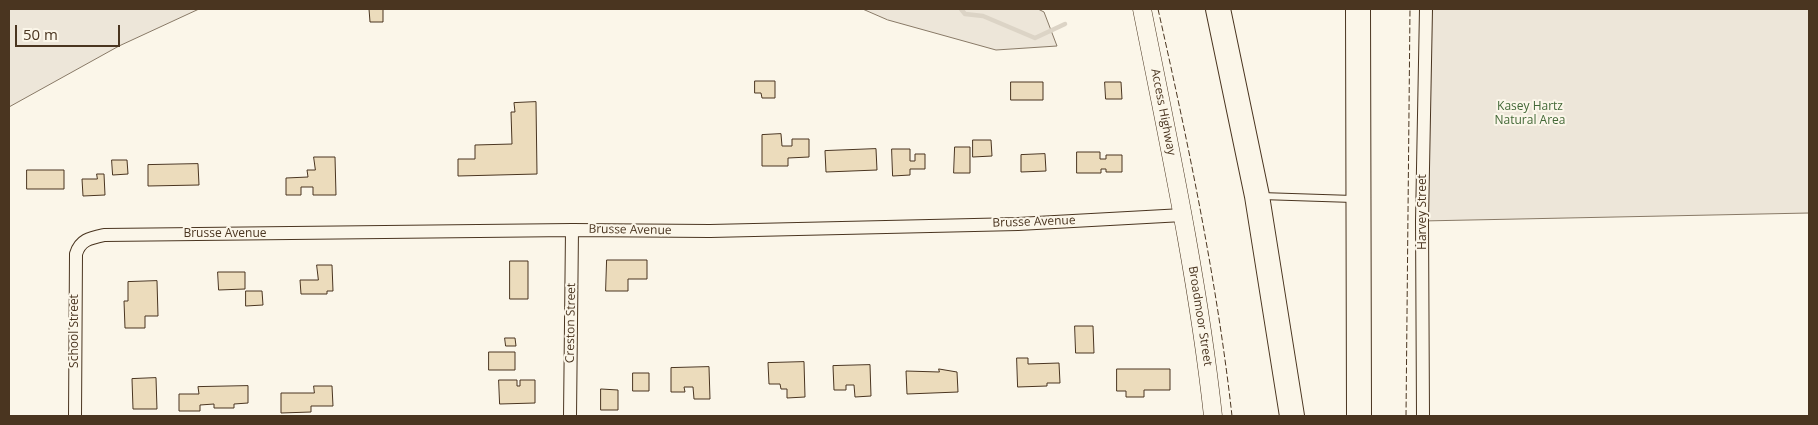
<!DOCTYPE html>
<style>
body{margin:0}
#map{position:relative;width:1818px;height:425px;overflow:hidden;background:#fbf6e9;font-family:"Open Sans",sans-serif}
canvas{display:block}
.frame{position:absolute;inset:0;border:10px solid #4a3520;pointer-events:none}
.scale{position:absolute;left:15px;top:25px;width:105px;height:22px;box-sizing:border-box;border:2px solid #4a3520;border-top:0;padding-left:6px;font-size:15px;line-height:18px;white-space:nowrap;color:#4a3520;-webkit-text-stroke:4px #fbf6e9;paint-order:stroke}
</style>
<div id="map">
<canvas width="1818" height="425"></canvas>
<div class="frame"></div>
<div class="scale">50 m</div>
</div>
<script>
const c = document.querySelector('canvas').getContext('2d');
c.lineJoin = 'round';
function fillPath(path, color) {
  c.fillStyle = color;
  c.fill(path, 'evenodd');
}
function stroke(path, color, width, dash) {
  c.strokeStyle = color;
  c.lineWidth = width;
  c.lineCap = dash ? 'butt' : 'round';
  c.setLineDash(dash || []);
  c.stroke(path);
}
function label(font, color, halo, rows, align = 'center') {
  c.font = font + ' "Open Sans",sans-serif';
  c.lineWidth = 4;
  c.setLineDash([]);
  c.textBaseline = 'middle';
  c.strokeStyle = halo;
  c.fillStyle = color;
  for (const [text, x, y, turn = 0] of rows) {
    c.save();
    c.translate(x, y);
    c.rotate((+turn || 0) * Math.PI / 180);
    c.textAlign = isNaN(turn) ? turn : align;
    if (halo) c.strokeText(text, 0, 0);
    c.fillText(text, 0, 0);
    c.restore();
  }
}
const green = new Path2D(`
 M9,9H199L119,46L9,107Z
 M863,9H1038L1044,12L1057,46L996,50L888,20Z
 M1427,9H1809V213L1422,221Z`);
const stream = new Path2D(`
 M961,9L965,14L983,16L1035,38L1065,24`);
const building = new Path2D(`
 M363,9H387H383V22H370L369,9Z
 M755,81H775V98H762L761,93H755Z
 M1011,82H1043V100H1011Z
 M1105,82H1121L1122,99H1106Z
 M536,102L537,174L458,176V159H475V145L512,144L511,112H515L514,103Z
 M781,134L782,146H792V139H809V157L788,158V166H762V135Z
 M973,140H991L992,156L973,157Z
 M955,147H970V173H954Z
 M876,149L877,170L826,172L825,151Z
 M892,149H910V161H915V154H925V169H910V175L893,176Z
 M1077,152H1100V159H1106V155H1122V172H1106V169H1101V173H1077Z
 M1045,154L1046,171L1021,172V155Z
 M314,157H335L336,195H313V187H301V195H286V178L308,177L307,170H315Z
 M112,160H127L128,174L113,175Z
 M198,164L199,185L148,186V165Z
 M27,170H64V189H27Z
 M97,174H104L105,195L83,196L82,179H97Z
 M607,260H647V279H628V291H606Z
 M510,261H528V299H510Z
 M317,265H332L333,291H327V294H301L300,280H318Z
 M218,272H245V289L219,290Z
 M157,281L158,316H145V328H125L124,301H128V282Z
 M246,291H262L263,305L246,306Z
 M1075,326H1093L1094,353H1076Z
 M505,338H515L516,346H506Z
 M489,352H515V370H489Z
 M1017,358H1028V364L1059,363L1060,383H1047V386L1018,387Z
 M804,362L805,397L787,398V389H781L780,384H769L768,363Z
 M870,365L871,396L855,397L854,385H846V390H834L833,366Z
 M709,367L710,399H694L693,387H684L685,392H671V368Z
 M939,369L957,372L958,392L907,394L906,371L939,372Z
 M1117,369H1170V390H1144V397H1126V391H1117Z
 M633,373H649V391H633Z
 M156,378L157,409H133L132,379Z
 M499,380H517V386H520V380H535V403L500,404Z
 M248,386V403L234,404V408H214V404L200,405V411H179V394H199L198,387Z
 M314,386H332L333,406H311V412L281,413V393H314Z
 M601,389L618,390V410H601Z`);
const lane = new Path2D(`
 M1261,196L1353,199`);
const street = new Path2D(`
 M75,416L76,254C80,240 90,238 104,235L572,230L710,231L1018,224L1183,215
 M570,416L572,230
 M1423,416L1422,221L1426,9`);
const secondary = new Path2D(`
 M1142,9C1169,144 1198,279 1213,416`);
const highway = new Path2D(`
 M1218,9L1257,196L1292,416
 M1358,9L1359,416`);
const fence = new Path2D(`
 M1158,9C1188,142 1217,281 1232,416
 M1406,416L1410,9`);
const parkNames = [
 ["Kasey Hartz",1530,107],
 ["Natural Area",1530,121]
];
const streetNames = [
 ["Access Highway",1163,112,79],
 ["Harvey Street",1423,212,-90],
 ["Brusse Avenue",1034,222,-2],
 ["Brusse Avenue",630,230,1],
 ["Brusse Avenue",225,234],
 ["Broadmoor Street",1200,316,81],
 ["Creston Street",571,323,-89],
 ["School Street",75,331,-90]
];
fillPath(green, '#ede6d9');
stroke(green, '#887966', 1);
stroke(stream, '#dcd4c6', 4.5);
fillPath(building, '#ecdcbc');
stroke(building, '#4a3520', 1);
stroke(lane, '#4a3520', 8);
stroke(street, '#4a3520', 14);
stroke(secondary, '#4a3520', 19);
stroke(highway, '#4a3520', 26);
stroke(lane, '#fbf6e9', 6);
stroke(street, '#fbf6e9', 12);
stroke(secondary, '#fbf6e9', 18);
stroke(highway, '#fbf6e9', 24);
stroke(fence, '#4a3520', 1, [6, 2.5]);
label('12px', '#436837', '#fbf6e9', parkNames);
label('12px', '#4a3520', '#fbf6e9', streetNames);
</script>
